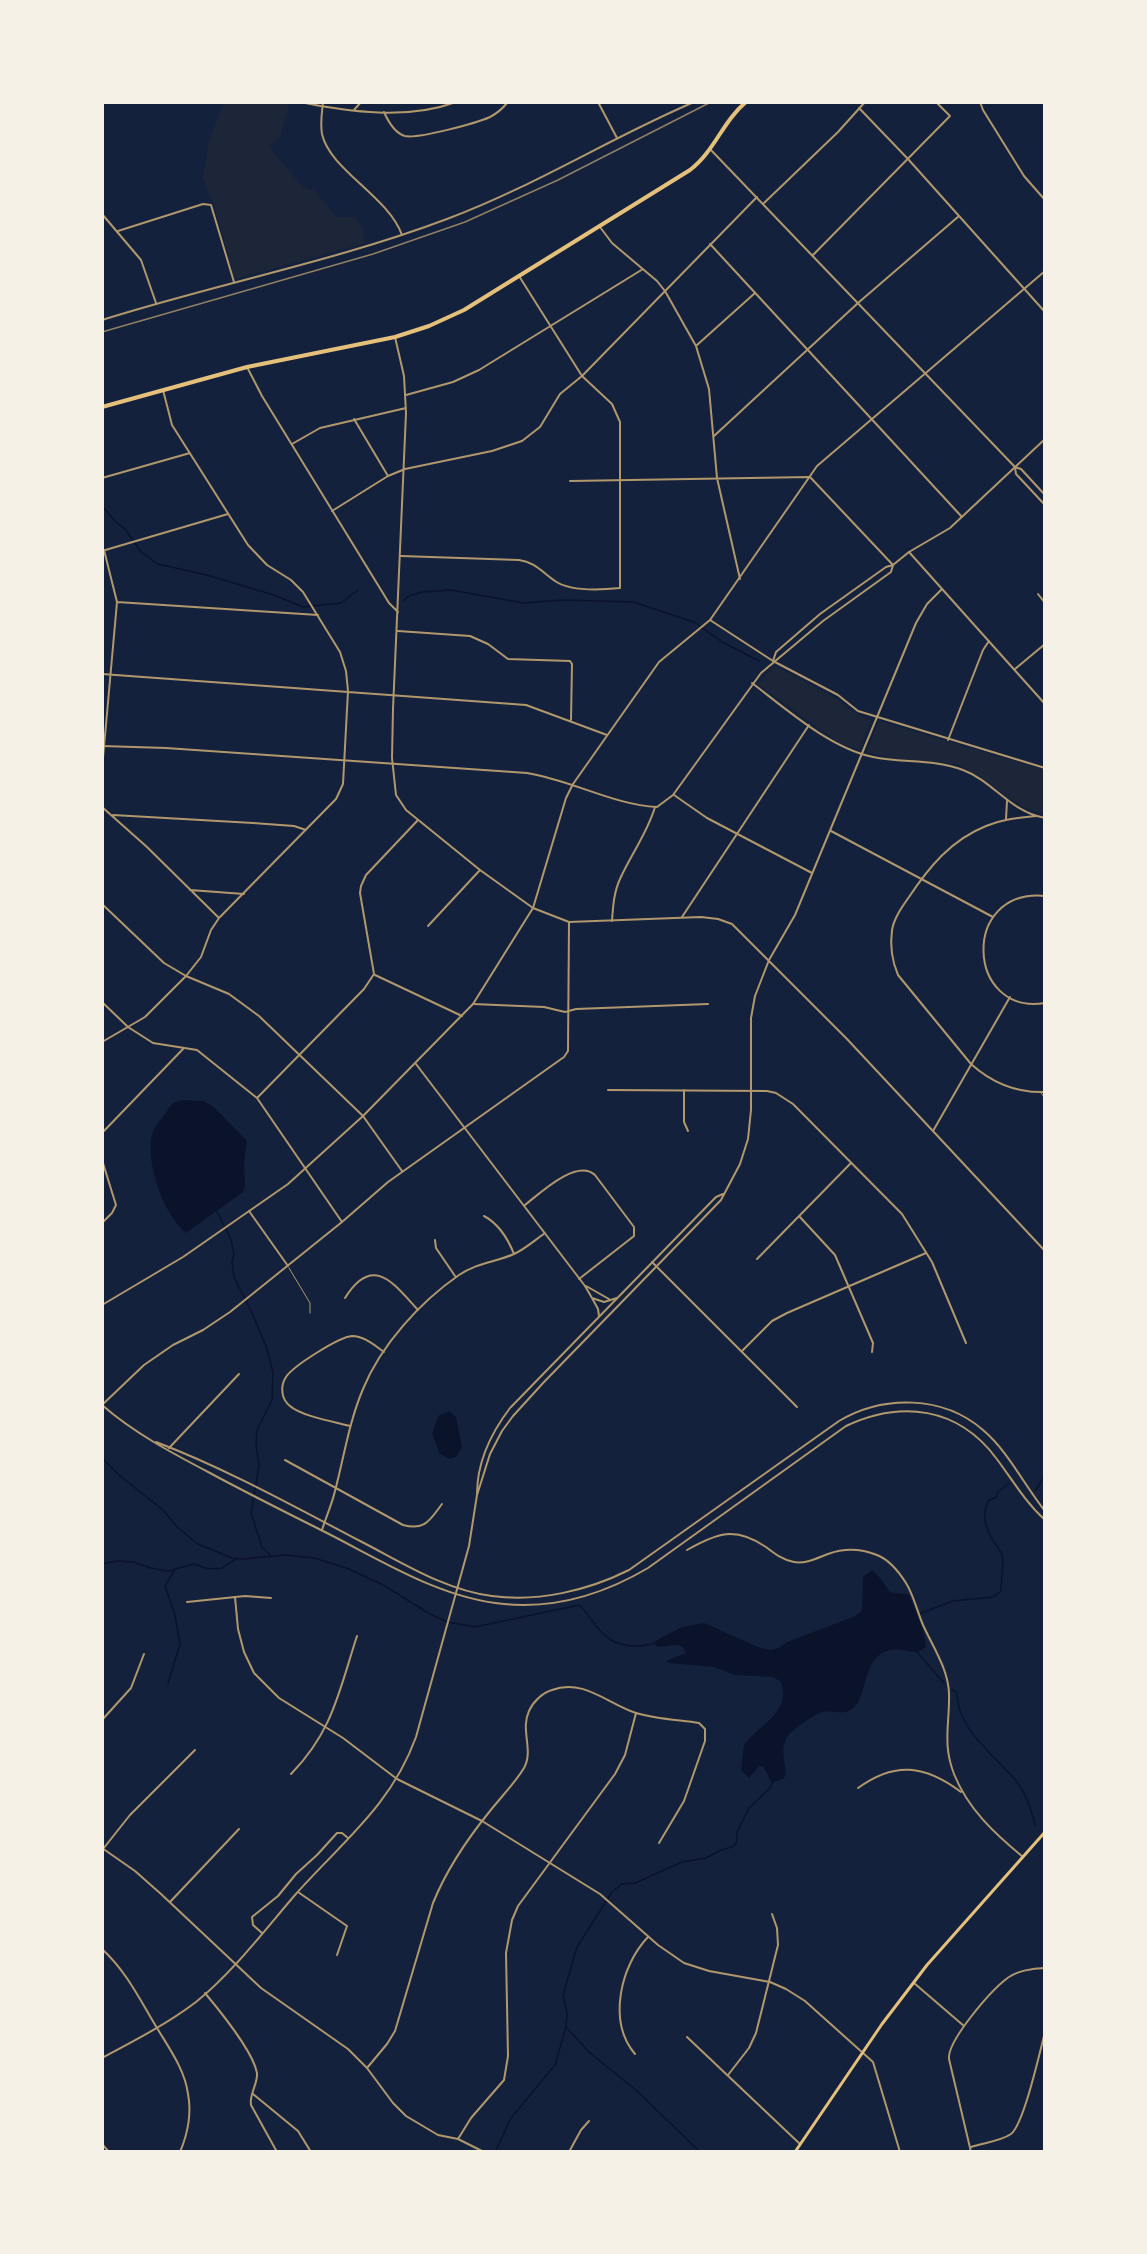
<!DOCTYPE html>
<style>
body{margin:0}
#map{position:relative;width:1147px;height:2254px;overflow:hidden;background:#14213d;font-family:"DM Sans",sans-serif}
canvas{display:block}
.frame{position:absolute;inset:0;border:104px solid #f6f1e7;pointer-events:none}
</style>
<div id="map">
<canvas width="1147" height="2254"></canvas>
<div class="frame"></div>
</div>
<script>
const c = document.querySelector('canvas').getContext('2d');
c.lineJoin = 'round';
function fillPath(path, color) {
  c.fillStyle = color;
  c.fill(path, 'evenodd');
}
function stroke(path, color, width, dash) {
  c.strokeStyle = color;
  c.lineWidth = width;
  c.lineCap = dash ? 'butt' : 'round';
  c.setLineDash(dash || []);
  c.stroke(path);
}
const green = new Path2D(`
 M224,102L289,104L280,138L270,145L272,151L303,187L315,191L336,217H355L362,227L365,243L235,279L214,205L203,178L209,141Z
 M775,666L834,697L853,712L871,720L860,750L839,743L758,684Z
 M879,721L1045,770V815L1023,807L974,773L957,764L893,759L867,752Z`);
const water = new Path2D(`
 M182,1100L203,1101L214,1107L247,1141L244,1163L245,1186L243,1192L186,1233C164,1215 145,1163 152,1134C155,1126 160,1121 165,1114C170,1106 171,1102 182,1100Z
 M449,1411L456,1417L462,1447L456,1457L450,1459L440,1454L432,1434L438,1416Z
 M872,1570L881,1579L890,1592L909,1595L923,1629L926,1647L918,1652C910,1652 899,1648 891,1650C861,1655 869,1698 852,1709C843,1716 834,1710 825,1712C816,1713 811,1718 804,1722C779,1740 782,1745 786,1774L784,1778L772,1783L763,1766H759L749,1778L741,1770L744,1745C756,1727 795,1710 780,1681L773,1677L734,1675L714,1667L669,1663L666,1661L686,1653C682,1641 670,1646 659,1647L656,1646L655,1641L682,1627L704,1623L760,1648L771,1650L779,1648L787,1642L853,1617L862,1611L863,1577Z`);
const stream = new Path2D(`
 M102,506L115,521L125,529L141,552L158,564L207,575L274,595L303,607L341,603L358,590
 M403,601L409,596L422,592L451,590L524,603L562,600L633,602L694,622L722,642L759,661
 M216,1210L231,1239L234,1254L232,1262L234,1277L252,1313L266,1346L273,1372L272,1400L257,1430L256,1445L259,1466L251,1513L262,1547L270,1555
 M102,1458L119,1475L163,1510L178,1528L198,1544L232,1558L243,1559L285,1555L314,1558L349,1569L385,1586L430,1614L448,1622L475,1627L579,1605C586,1611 591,1620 597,1627C612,1647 634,1649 656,1643
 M1035,1491L1045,1476
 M102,1564L116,1561L133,1562L151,1568L168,1571L194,1564L208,1569L222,1568L236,1559
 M919,1614L953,1601L993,1597L1001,1591L1003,1560L1001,1552L990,1536L985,1522V1510L988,1501L996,1497L998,1492L1009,1483
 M916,1651L944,1683
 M168,1683L180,1644L175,1615L165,1586L175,1569
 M952,1689L957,1693C957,1730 996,1756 1017,1782C1025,1792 1032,1811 1035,1825
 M567,2028L589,2052L637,2091L700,2152
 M495,2152L511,2118L555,2065L566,2027L567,2013L563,1995L577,1947L612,1892L622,1884L635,1883L682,1862L706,1858L719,1851L734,1846L737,1841V1832L749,1808L770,1788L772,1783`);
const service = new Path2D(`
 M1041,1093L1045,1098
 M289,1268L310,1303V1313`);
const minor = new Path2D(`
 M323,102C322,113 320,123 322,134C330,170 388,196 402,235
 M598,102L617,138
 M980,102L983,110L1024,176L1045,200
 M859,108L908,159L1045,312
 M354,110L361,102
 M384,112C388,121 394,133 405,136C418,139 477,123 490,117C498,113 503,108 508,102
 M710,149L1015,467L1021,469L1045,495
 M764,203L838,132L865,102
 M102,214L141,260L156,303
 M600,227L612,243L657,281L665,291L696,346L709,389L717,478L740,579
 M118,231L203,204L211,205L234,282
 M710,244L962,517
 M813,255L950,116L936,102
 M395,337L404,376L406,413L393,709L392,758L396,795L406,810L480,870L533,908
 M697,345L755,293
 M247,367L262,396L389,603L398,612
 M406,395L453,382L479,370L643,269
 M354,419L388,476
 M714,436L858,303L959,216
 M292,444L320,428L406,408
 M1015,467L1016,474L1045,505
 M102,478L190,453
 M570,481L810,477L893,565
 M332,511L388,476L405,469L492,451L522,441L540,427L560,394L582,376L757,197
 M102,551L228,514
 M909,552L1045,704
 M401,556L519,560C535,562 542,572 555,581C571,592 601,590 620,588V422L612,404L582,376L519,276
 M1038,594L1045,603
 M117,602L318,615
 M710,620L773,661L838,695L858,711L1045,768
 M398,631L470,636L488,644L508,659L570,661L572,664L571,720
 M1015,669L1045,644
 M102,674L526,705L607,735
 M752,683C786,709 830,748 873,757C902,763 935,759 963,770C993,781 1010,812 1045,818
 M948,740L983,650L989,641
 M102,769L117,602L104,550
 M674,795L707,818L812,873
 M102,807L147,847L219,918
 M113,815L253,823L294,826L306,830
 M1036,816C1019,818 1002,819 986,826C951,840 929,867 909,897C902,907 894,918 892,930C890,945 892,961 898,975L971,1064C992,1083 1017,1093 1045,1092
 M1006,819L1007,801
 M831,831L993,917
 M190,890L244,894
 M1045,896C960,888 966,1016 1045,1003
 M102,904L164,963L186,976L229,994L259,1016L363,1116L402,1171
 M682,917L809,725
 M612,921C613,906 614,892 620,879C631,854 647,834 655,807
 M428,926L480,870
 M769,960L795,915L916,623L927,604L942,589
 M375,975L462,1016
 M102,1002L128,1027L153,1043L197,1050L257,1098L342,1222
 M473,1004L544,1007L565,1012L576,1009L708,1004
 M102,1042L145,1017L186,976L201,957L211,930L219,918L336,799L343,784L348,691L346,671L340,652L303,592L291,580L267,565L248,545L172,425L163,390
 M416,1064L585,1286L592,1298L604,1302L617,1298
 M608,1090L767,1091L776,1093L793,1104L902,1214L932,1262L966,1343
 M684,1090V1122L688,1131
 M257,1098L364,989L374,974L360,893L361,886L366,875L418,820
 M933,1131L1010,997
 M102,1133L183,1049
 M102,1160L116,1205L112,1213L102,1223
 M525,1205C540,1193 577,1158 595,1175L634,1227V1236L579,1279
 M249,1211L288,1266
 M484,1216C499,1224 508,1239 514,1254
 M799,1216L835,1255L873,1343L872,1352
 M435,1240L436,1248L455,1276
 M757,1259L851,1163
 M652,1262L797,1407
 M586,1286L609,1299
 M345,1298C373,1253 394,1284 418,1310
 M592,1298L598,1309L599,1316
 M742,1351L772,1321L787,1313L926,1253
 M102,1405L144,1365L173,1345L203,1330L230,1312L342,1222L388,1182L564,1057L568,1051L569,922
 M350,1426C335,1422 301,1416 290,1406C281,1399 280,1386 286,1377C293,1366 339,1337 352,1336C364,1336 374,1345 384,1352
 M169,1448L239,1374
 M285,1460L403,1525C425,1531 430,1520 442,1504
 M322,1530C326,1517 332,1504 335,1491C344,1457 349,1422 363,1389C381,1345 420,1302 459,1275C476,1263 496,1262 514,1254C525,1249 535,1240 545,1233
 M687,1550C717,1533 735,1526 766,1547C775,1554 783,1560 794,1562C806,1564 817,1558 828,1554C844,1548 862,1549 877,1555C890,1560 899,1572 906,1583C914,1596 917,1611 923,1625C933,1647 948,1669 949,1693C950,1723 942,1743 954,1774C968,1809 994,1833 1023,1857
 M235,1597L238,1629L244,1652L254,1673L279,1698L343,1738L397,1779L482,1821L600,1894L658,1945L684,1963L709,1971L770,1982L786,1989L805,2001L873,2062L900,2152
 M187,1602L245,1596L271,1598
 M102,1720L131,1688L144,1654
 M291,1774C333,1731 339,1691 357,1636
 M858,1788C895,1761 925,1765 961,1792
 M102,1848L135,1871L161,1894L261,1988L348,2049L367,2068L393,2103L406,2116L438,2135L458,2139L484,2152
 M103,1849L130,1815L195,1750
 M298,1892L347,1926L337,1955
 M170,1902L239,1829
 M262,1933L253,1925L252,1917L278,1896L296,1874L317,1855L337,1833H342L348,1838
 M102,1949C127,1972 140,2000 157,2028C169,2048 185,2070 188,2094C192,2115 188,2133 180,2152
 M914,1983L964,2026
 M205,1993C220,2011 253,2051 257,2073C258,2084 249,2094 251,2105L277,2152
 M687,2037L800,2144
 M635,2054C607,2021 621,1965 648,1937
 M367,2068L387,2044L395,2031L433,1903C446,1871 468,1838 490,1811C501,1797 515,1783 524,1768C534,1750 520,1730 529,1711C533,1702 542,1693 552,1690C583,1678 608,1704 636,1713C656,1719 679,1720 699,1723L705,1729V1741L684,1801L659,1843
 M728,2075L749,2048L756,2033L778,1945L777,1928L772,1914
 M253,2094L298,2131L311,2152
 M458,2139L471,2118L504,2080L508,2056L506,1953L512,1920L518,1906L615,1774L625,1755L636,1713
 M102,2144L109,2152
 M971,2147C983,2143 1001,2141 1011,2134C1024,2124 1040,2051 1045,2032
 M569,2152L581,2130L589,2121
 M971,2152L949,2059C947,2041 990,1992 1005,1980C1015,1971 1033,1968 1045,1968`);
const tertiary = new Path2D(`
 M300,102C349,112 408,120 456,102
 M102,320C216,284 336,261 447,219C533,187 610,138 694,102
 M773,661L776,652L820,614L886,567L893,565L909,552L950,528L1045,439
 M102,746L166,748L527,773C571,780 614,805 657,807L673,795L761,673L823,621L891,572L893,565
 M533,908L569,922L701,917L718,919L732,924L847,1039L1045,1251
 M102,1305L183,1257L288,1184L363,1116L473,1004L533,908L566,798L573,784L659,662L710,620L817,466L1045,271
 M102,1405C134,1433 172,1453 210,1473C247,1493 285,1512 323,1531C381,1560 439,1598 504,1604C555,1609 604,1594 648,1568L846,1426C901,1400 958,1407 996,1458C1012,1479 1025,1502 1045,1520
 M156,1442C227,1469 295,1507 362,1542C403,1563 445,1590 492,1596C538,1602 587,1591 629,1570L839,1421C883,1395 943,1395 983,1430C1008,1451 1024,1485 1045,1511
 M477,1494C477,1462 491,1433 510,1408L716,1197L723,1194
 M102,2058C134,2041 167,2024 196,2002C233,1972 264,1931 295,1895C342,1842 391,1806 416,1737L469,1546L477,1495L490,1454L502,1431L513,1416L544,1382L721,1200L740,1164L748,1139L751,1110V1018L755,996L769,960`);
const primary = new Path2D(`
 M795,2152L882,2024L927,1965L1045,1832`);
const trunk = new Path2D(`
 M102,407L247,367L395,337L429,326L464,310L690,170C714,152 723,121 746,102`);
const rail = new Path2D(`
 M102,332L373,254L465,222L558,180L711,102`);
fillPath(green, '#1d2539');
fillPath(water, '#0b132b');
stroke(stream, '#0b132b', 1.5);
stroke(service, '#b1986c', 1);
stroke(minor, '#b1986c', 2);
stroke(tertiary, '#b1986c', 2);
stroke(primary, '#e5c07b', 3);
stroke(trunk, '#e5c07b', 4);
stroke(rail, '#918062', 1.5);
</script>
